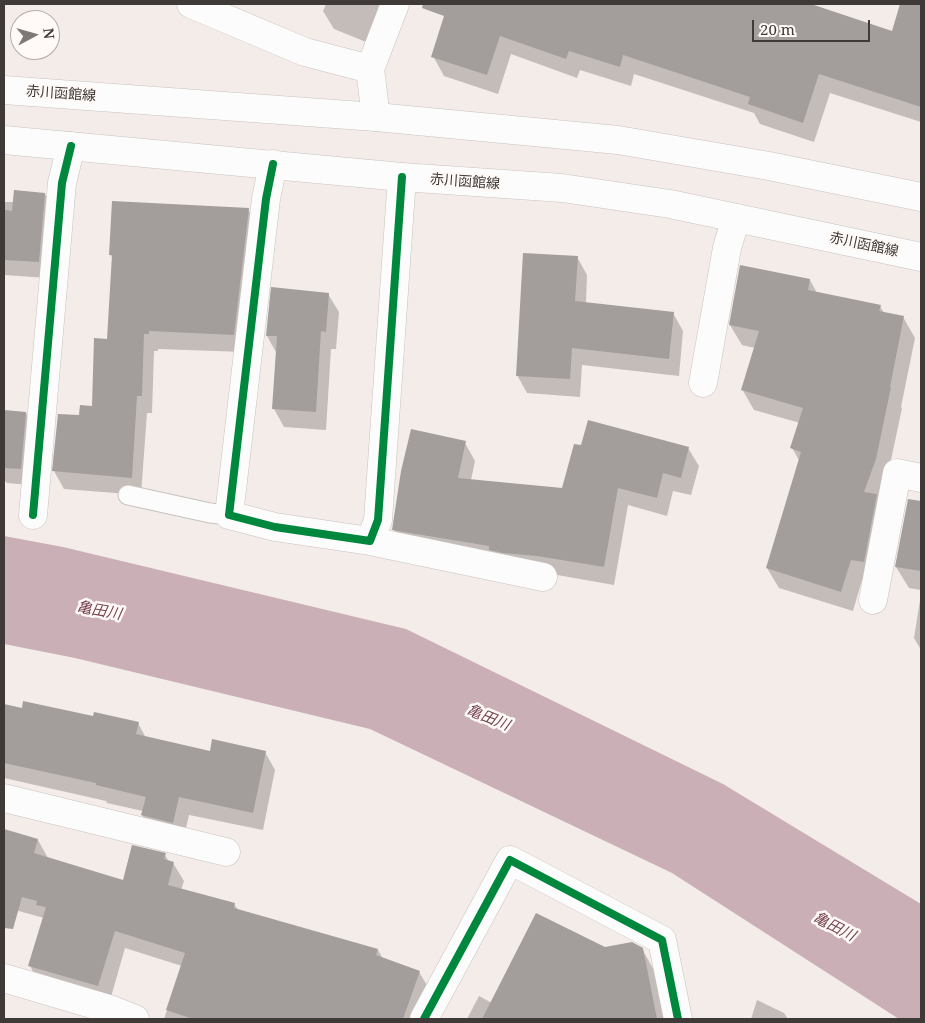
<!DOCTYPE html>
<meta charset="utf-8">
<style>
body{margin:0}
#map{position:relative;width:925px;height:1023px;overflow:hidden;background:#f4ece8;font-family:"Noto Serif",serif}
canvas{display:block}
.frame{position:absolute;inset:0;border:5px solid #3f3a38;pointer-events:none}
.north{position:absolute;left:10px;top:10px;width:50px;height:50px;box-sizing:border-box;background:#fffaf7;border:1px solid #b2adab;border-radius:50%;rotate:84deg;font-size:14px;font-weight:700;line-height:20px;text-align:center;color:#3f3a38}
.north::after{content:'';display:block;margin:auto;width:18px;height:22px;background:#7e7876;clip-path:polygon(50% 0,100% 100%,50% 72%,0 100%)}
.scale{position:absolute;left:752px;top:20px;width:118px;height:22px;box-sizing:border-box;border:2px solid #3f3a38;border-top:0;padding-left:6px;font-size:15px;line-height:18px;white-space:nowrap;color:#3f3a38;-webkit-text-stroke:4px #fffaf7;paint-order:stroke}
</style>
<div id="map">
<canvas width="925" height="1023"></canvas>
<div class="frame"></div>
<div class="north">N</div>
<div class="scale">20 m</div>
</div>
<script>
const c = document.querySelector('canvas').getContext('2d');
c.lineJoin = 'round';
function fillPath(path, color) {
  c.fillStyle = color;
  c.fill(path, 'evenodd');
}
function stroke(path, color, width, dash) {
  c.strokeStyle = color;
  c.lineWidth = width;
  c.lineCap = dash ? 'butt' : 'round';
  c.setLineDash(dash || []);
  c.stroke(path);
}
function label(font, color, halo, rows, align = 'center') {
  c.font = font + ' "Noto Serif","Noto Sans JP",serif';
  c.lineWidth = 5;
  c.setLineDash([]);
  c.textBaseline = 'middle';
  c.strokeStyle = halo;
  c.fillStyle = color;
  for (const [text, x, y, turn = 0] of rows) {
    c.save();
    c.translate(x, y);
    c.rotate((+turn || 0) * Math.PI / 180);
    c.textAlign = isNaN(turn) ? turn : align;
    if (halo) c.strokeText(text, 0, 0);
    c.fillText(text, 0, 0);
    c.restore();
  }
}
const water = new Path2D(`
 M4,536L63,547L406,629L723,784L921,904V1019H899L672,873L370,729L75,658L4,644Z`);
const shadow = new Path2D(`
 M326,4H380L366,42L334,29L323,11Z
 M449,4H808L893,32L902,4H921V122L830,93L814,142L760,124L754,113L634,74L631,86L580,70L577,78L511,54L498,94L444,76L433,56Z
 M45,194L54,211L48,278L4,275V202H14Z
 M248,209L259,227L244,352L158,349V351H154L152,413H147L141,495L64,489L54,471L59,415L80,416L93,407L108,340L113,259L110,254Z
 M577,257L587,275L586,303L673,313L683,331L679,376L582,365L580,397L527,393L517,375Z
 M810,280L817,293L880,306L884,313L903,317L915,338L901,407L902,408L887,479L876,582L862,580L853,611L779,588L767,568L800,462L792,448L800,423L754,410L742,389L755,348L742,345L730,325Z
 M328,294L339,312L336,349H331L326,430L284,427L274,409L277,354L267,336Z
 M4,412L26,413L35,429L30,485L7,483L4,480Z
 M465,443L475,461L471,480L563,490L688,448L699,466L691,495L673,491L667,516L628,505L614,585L404,548L394,529Z
 M909,500L921,502V590L909,588L896,567Z
 M921,594V650L914,638Z
 M4,705L23,709L138,723L146,738L211,753L265,752L275,770L263,830L189,815L183,841L153,833L142,815L143,811L107,803L106,801L4,778Z
 M4,831L38,840L48,858L124,881L165,855L169,862L173,863L184,881L181,890L234,904L239,911L378,950L383,959L419,972L430,990L419,1019H164L182,966L125,948L109,1004L40,984L30,966L44,918L4,907Z
 M605,949H642L654,970L664,1019H590L582,981L563,1019H467L479,996L492,1003Z
 M757,1000L784,1013L788,1019H751Z`);
const building = new Path2D(`
 M423,4H811L892,31L900,4H921V107L819,74L803,123L748,104L750,97L623,55L620,67L569,51L566,59L500,36L487,75L431,57L444,16L422,8Z
 M14,190L45,193L39,262L4,260V210L12,211Z
 M112,201L249,208L234,335L149,331V334H144L142,396H137L132,478L52,471L58,414L79,415L80,405L92,406L94,338L107,339L112,255H109Z
 M523,253L578,256L575,301L674,312L669,359L572,348L570,379L516,376Z
 M740,265L810,279L808,290L881,305L879,311L904,316L890,387H891L876,459L864,492L877,494L864,562L851,560L841,592L766,568L801,452L790,448L803,408L741,390L759,331L729,325Z
 M271,287L329,293L326,332L321,331L316,412L272,409L277,336H266Z
 M4,410L26,412L21,469L4,468Z
 M588,420L689,447L681,478L663,473L657,498L618,488L604,567L537,556L503,553L489,550V546L392,530L401,471L411,429L466,441L458,478L562,488L574,444L581,445Z
 M908,499L921,501V571L895,567Z
 M23,701L93,716L94,712L139,722L136,734L210,751L212,739L266,751L253,813L179,797L173,823L141,815L146,797L96,785V783L4,763V704L22,708Z
 M4,829L38,839L34,853L123,880L132,845L166,853L164,859L174,862L168,885L235,903L234,908L378,949L376,955L420,971L403,1019H193L166,1010L185,953L115,931L98,986L28,966L46,907L36,905L37,901L22,897L13,929L4,928Z
 M536,913L605,947L632,942L643,948L657,1019H482Z`);
const service = new Path2D(`
 M128,495L210,513L229,515`);
const minor = new Path2D(`
 M191,4L305,52L370,69L376,117
 M370,69L395,4
 M273,164L266,199L229,515L275,527L370,541L378,520L402,177
 M703,383L727,248L736,218
 M33,515L62,183L71,146
 M370,541L543,577
 M873,600L897,473L921,478
 M4,798L226,852
 M4,978L112,1010L135,1019
 M424,1019L510,860L662,940L678,1019`);
const secondary = new Path2D(`
 M4,90L376,117L618,140L769,166L921,197
 M4,140L402,177L562,188L670,204L921,257`);
const cycleway = new Path2D(`
 M273,164L266,199L229,515L275,527L370,541L378,520L402,177
 M33,515L62,183L71,146
 M424,1019L510,860L662,940L678,1019`);
const streetNames = [
 ["赤川函館線",61,94,4],
 ["赤川函館線",465,182,4],
 ["赤川函館線",864,245,12]
];
const waterNames = [
 ["亀田川",99,611,10],
 ["亀田川",488,718,22],
 ["亀田川",834,927,27]
];
fillPath(water, '#cab0b6');
fillPath(shadow, '#0003');
fillPath(building, '#a39d9b');
stroke(service, '#c7c2bf', 21);
stroke(minor, '#c7c2bf', 29);
stroke(secondary, '#c7c2bf', 29);
stroke(service, '#fdfcfc', 19);
stroke(minor, '#fdfcfc', 28);
stroke(secondary, '#fdfcfc', 28);
stroke(cycleway, '#00873e', 8);
label('14px', '#3f3a38', '#fffaf7', streetNames);
label('italic 15px', '#774555', '#fffaf7', waterNames);
</script>
